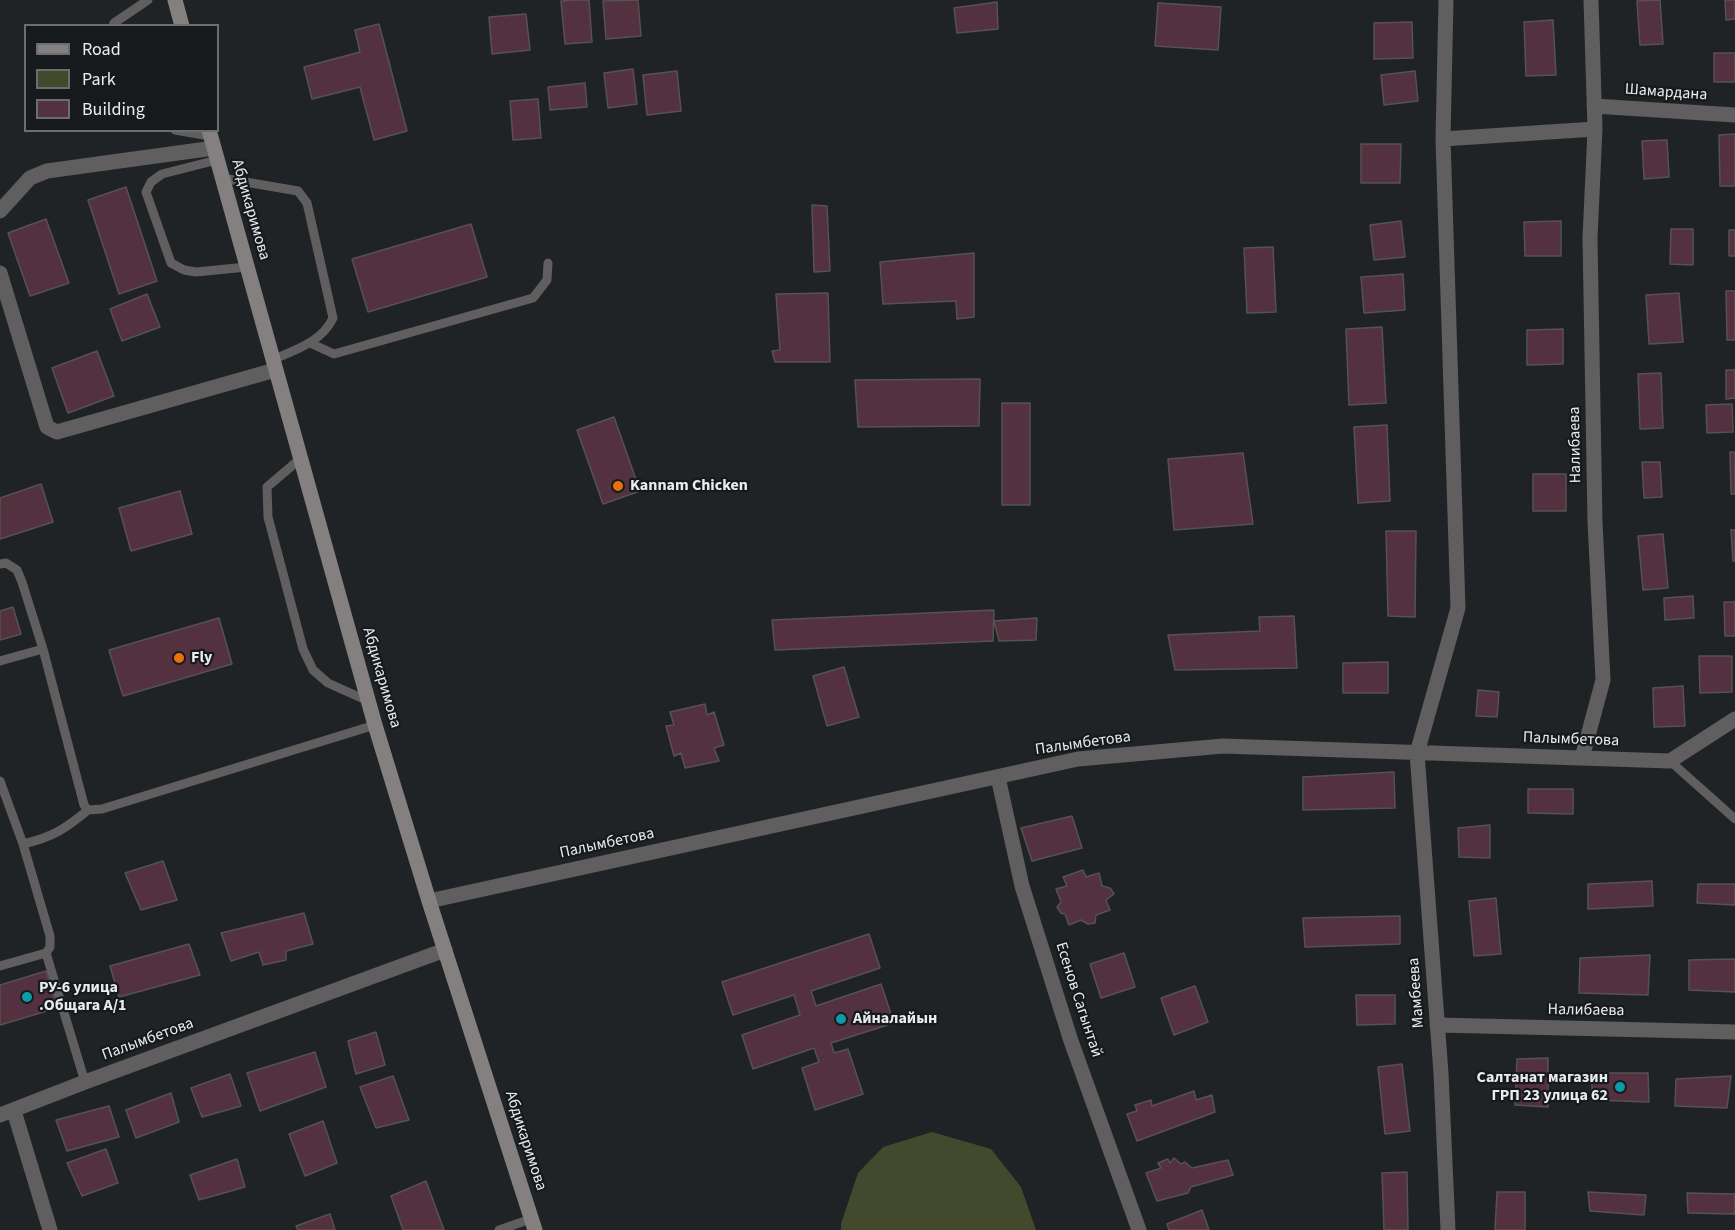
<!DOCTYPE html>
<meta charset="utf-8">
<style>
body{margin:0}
#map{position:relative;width:1735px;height:1230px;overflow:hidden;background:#202325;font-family:"Source Sans 3",sans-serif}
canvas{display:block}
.legend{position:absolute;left:24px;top:24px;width:195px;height:108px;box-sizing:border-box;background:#171a1c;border:2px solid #6b6e70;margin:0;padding:8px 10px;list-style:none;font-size:18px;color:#eaebed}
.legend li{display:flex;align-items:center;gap:12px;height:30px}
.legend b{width:30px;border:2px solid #6b6e70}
</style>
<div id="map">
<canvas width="1735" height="1230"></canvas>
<ul class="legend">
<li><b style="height:8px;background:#83807f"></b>Road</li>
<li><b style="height:16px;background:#43492d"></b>Park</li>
<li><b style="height:16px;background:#53313f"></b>Building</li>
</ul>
</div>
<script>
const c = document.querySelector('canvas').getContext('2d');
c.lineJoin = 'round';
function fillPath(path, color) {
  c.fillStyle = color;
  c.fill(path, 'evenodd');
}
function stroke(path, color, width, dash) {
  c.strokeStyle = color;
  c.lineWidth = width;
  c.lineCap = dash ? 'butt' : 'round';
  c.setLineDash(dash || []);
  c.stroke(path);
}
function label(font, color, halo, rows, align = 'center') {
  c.font = font + ' "Source Sans 3",sans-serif';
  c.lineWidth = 4.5;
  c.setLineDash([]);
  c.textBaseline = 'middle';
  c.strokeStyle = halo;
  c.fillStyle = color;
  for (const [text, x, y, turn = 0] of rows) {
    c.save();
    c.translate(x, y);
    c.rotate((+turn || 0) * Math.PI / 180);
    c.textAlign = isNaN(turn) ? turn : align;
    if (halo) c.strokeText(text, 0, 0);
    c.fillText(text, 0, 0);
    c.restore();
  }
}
const green = new Path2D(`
 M932,1132L991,1149L1021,1187L1036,1230H841V1224L858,1173L883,1147Z`);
const building = new Path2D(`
 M573,0H589L592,42L565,44L561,1Z
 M638,0L641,36L606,39L603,1Z
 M1660,0L1663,44L1640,45L1637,1Z
 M1725,0H1735V19L1726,20Z
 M997,2L998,29L957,33L954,8Z
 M1158,3L1221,7L1218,50L1155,46Z
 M526,14L530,50L492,54L489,17Z
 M1553,20L1556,75L1526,76L1524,22Z
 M1412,22L1413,58L1374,59V23Z
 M379,24L407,131L374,140L360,87L312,99L304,67L360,52L355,30Z
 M1714,53H1735V82H1714Z
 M633,69L637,104L608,108L604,73Z
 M677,71L681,111L647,115L643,75Z
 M1415,71L1418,101L1384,105L1381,75Z
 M585,83L587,107L550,110L548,87Z
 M538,99L541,138L513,140L510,101Z
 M1735,134V186H1720L1719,135Z
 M1667,140L1669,177L1644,179L1642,141Z
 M1361,144H1401L1400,183H1361Z
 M126,187L157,281L119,294L88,200Z
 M812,205L827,206L830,271L814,272Z
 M46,219L69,283L30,296L8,233Z
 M1401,221L1405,257L1374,260L1370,225Z
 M1561,221V256H1525L1524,222Z
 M471,224L487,277L368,312L352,259Z
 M1671,229H1693V265L1670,264Z
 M1729,230H1735V256H1729Z
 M1273,247L1276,312L1247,313L1244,248Z
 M974,253V317L957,319L956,301L883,304L880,262Z
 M1403,274L1405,310L1364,313L1361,277Z
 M1726,291H1735V340H1727Z
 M828,293L830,362H775L772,351L780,350L776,294Z
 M1679,293L1683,342L1649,344L1646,295Z
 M147,294L160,327L122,341L110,309Z
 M1382,327L1386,403L1349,405L1346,329Z
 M1563,329V364L1527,365V330Z
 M97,351L114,396L68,413L52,368Z
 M1726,370H1735V398L1726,399Z
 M1661,373L1663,428L1640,429L1638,374Z
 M980,379L979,426L858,427L855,380Z
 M1002,403H1030V505H1002Z
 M1732,404L1733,432L1707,433L1706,405Z
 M614,417L640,491L603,504L577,430Z
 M1387,425L1390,501L1358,503L1354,427Z
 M1730,452H1735V494H1731Z
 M1243,453L1253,524L1174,530L1168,459Z
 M1642,462H1660L1662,497L1644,498Z
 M1533,474H1566V511H1533Z
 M41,484L53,522L0,539V498Z
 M180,491L192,534L131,551L119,508Z
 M1731,530H1735V561H1733Z
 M1386,531H1416L1415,617L1388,616Z
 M1663,534L1668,588L1643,590L1638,536Z
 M1693,596L1694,618L1665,620L1664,598Z
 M1724,602H1735V636H1725Z
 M13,607L21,634L0,640V611Z
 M994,610L993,641L775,650L772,620Z
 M1294,616L1297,668L1175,670L1168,635L1260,631L1259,617Z
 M219,618L232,664L123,696L109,650Z
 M1037,618L1036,640L999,641L994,621Z
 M1699,656H1732V692L1700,693Z
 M1388,662V693H1343V663Z
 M844,667L859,717L827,726L813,676Z
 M1683,686L1685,726L1654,727L1653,688Z
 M1478,690L1499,692L1497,717L1476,716Z
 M705,704L707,715L714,712L724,745L714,748L719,761L685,768L681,753L674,756L666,726L674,725L670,712Z
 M1394,772L1395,808L1303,810V777Z
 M1528,789H1573V814L1528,813Z
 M1072,816L1082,848L1032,861L1021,828Z
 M1490,825V858L1459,857L1458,828Z
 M163,861L177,900L141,910L125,873Z
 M1083,870L1086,877L1099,873L1102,886L1110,888L1114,894L1106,900L1110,910L1096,915L1095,923L1088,924L1081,920L1069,925L1065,914L1061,913L1057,907L1061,902L1056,889L1067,886L1063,877Z
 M1652,881L1653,906L1588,909V884Z
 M1698,884H1735V905L1697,903Z
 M1496,898L1501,954L1474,956L1469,901Z
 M304,913L313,944L286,951V960L263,965L259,952L231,961L221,933Z
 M1400,916V944L1305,947L1303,918Z
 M869,934L880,968L811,991L816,1006L881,984L894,1023L831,1043L834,1053L848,1049L863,1094L815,1110L802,1068L819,1062L814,1048L753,1069L742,1035L800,1015L794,995L733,1015L722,982Z
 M189,944L200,975L119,997L110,966Z
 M1124,953L1135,987L1101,998L1090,964Z
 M1650,955L1648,995L1579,993L1580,958Z
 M1735,959V992L1689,990V960Z
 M46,971L57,1008L0,1025V985Z
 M1195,986L1208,1022L1174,1035L1161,998Z
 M1356,995H1395V1024L1357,1025Z
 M376,1032L385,1065L356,1074L348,1041Z
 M315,1052L326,1087L260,1111L247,1073Z
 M1548,1058V1107L1515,1105L1517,1059Z
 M1402,1064L1410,1131L1385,1134L1378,1067Z
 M1591,1073H1648L1649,1102L1593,1100Z
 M230,1074L241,1106L202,1117L191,1088Z
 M393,1076L409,1120L376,1128L360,1087Z
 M1731,1076L1727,1108L1675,1106L1676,1079Z
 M1194,1091L1196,1100L1212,1095L1215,1112L1137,1141L1127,1114L1137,1111L1135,1105L1151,1100L1152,1106Z
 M171,1093L179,1122L136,1138L126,1110Z
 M109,1106L119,1137L67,1151L56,1120Z
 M323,1121L337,1163L305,1176L289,1134Z
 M106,1149L118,1183L82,1196L67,1163Z
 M1174,1158L1181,1164L1185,1162L1192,1168L1228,1160L1233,1175L1191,1187L1188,1193L1157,1201L1146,1173L1161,1168L1158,1163L1168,1159L1170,1163Z
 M237,1159L245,1187L199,1200L190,1175Z
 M1407,1172L1408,1230H1384L1382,1173Z
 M426,1181L444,1230H403L391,1196Z
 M1497,1192H1525V1230H1495Z
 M1588,1192L1646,1195L1644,1215L1590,1211Z
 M1687,1193L1735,1194V1214L1688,1213Z
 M1202,1210L1209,1230H1169L1167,1224Z
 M330,1214L335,1230H298L296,1226Z`);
const service = new Path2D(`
 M113,26L114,23L148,0
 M175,130L210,136
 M217,160L162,174L151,182L146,192L171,263L184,270L196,272L247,267
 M222,178L298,191L307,203L333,318C322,342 295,350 272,360
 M310,343L334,354L533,298L547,280L548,263
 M300,459L267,487L268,517L303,649L313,670L328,683L368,701
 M0,564L6,563L17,570L22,582L43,649L84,805L88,810L102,809L375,725
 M0,661L43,649
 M1670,761L1735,819
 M0,781L23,844C53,837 65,829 88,810
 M46,953L85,1082
 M0,966L46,953L50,947V936L23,844
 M499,1230L531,1219`);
const minor = new Path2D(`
 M1446,0L1443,139L1458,608L1417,753L1441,1073L1448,1230
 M1594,106L1735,115
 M1443,139L1595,129
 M0,211L30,178L47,171L214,148
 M0,273L47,427L57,432L275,370
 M1582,758L1603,680L1595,522L1590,238L1595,129L1591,0
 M998,777L1022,886L1071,1041L1139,1230
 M429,901L1078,759L1223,746L1670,761L1735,719
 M1437,1025L1735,1032
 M14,1111L50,1230
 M0,1115L85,1082L445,950`);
const secondary = new Path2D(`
 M175,0L182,26
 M209,130L375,725L429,901L535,1230`);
const markers = [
 [618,486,6,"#e8710a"],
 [179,658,6,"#e8710a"],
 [27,997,6,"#0f9aa8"],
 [841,1019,6,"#0f9aa8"],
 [1620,1087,6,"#0f9aa8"]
];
const streetNames = [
 ["Шамардана",1666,93,4],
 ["Абдикаримова",250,210,74],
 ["Налибаева",1576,445,-91],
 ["Абдикаримова",381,678,74],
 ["Палымбетова",1571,740,2],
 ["Палымбетова",1083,744,-8],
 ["Палымбетова",607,844,-12],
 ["Мамбеева",1417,993,-94],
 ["Есенов Сагынтай",1078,1000,72],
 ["Налибаева",1586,1011,1],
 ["Палымбетова",148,1040,-20],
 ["Абдикаримова",525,1141,72]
];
const poiNames = [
 ["Kannam Chicken",630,486],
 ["Fly",191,658],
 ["РУ-6 улица",39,988],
 [".Общага А/1",39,1006],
 ["Айналайын",853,1019],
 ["Салтанат магазин",1608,1078,"right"],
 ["ГРП 23 улица 62",1608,1096,"right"]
];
fillPath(green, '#43492d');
fillPath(building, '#53313f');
stroke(building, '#565253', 1.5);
stroke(service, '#605e5e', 9);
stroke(minor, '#605e5e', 15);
stroke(secondary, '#83807f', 15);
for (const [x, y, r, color] of markers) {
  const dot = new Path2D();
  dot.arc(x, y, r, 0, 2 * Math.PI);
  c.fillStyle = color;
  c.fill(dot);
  stroke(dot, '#171a1c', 2);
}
label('16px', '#eaebed', '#171a1c', streetNames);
label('bold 16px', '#eaebed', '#171a1c', poiNames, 'left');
</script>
